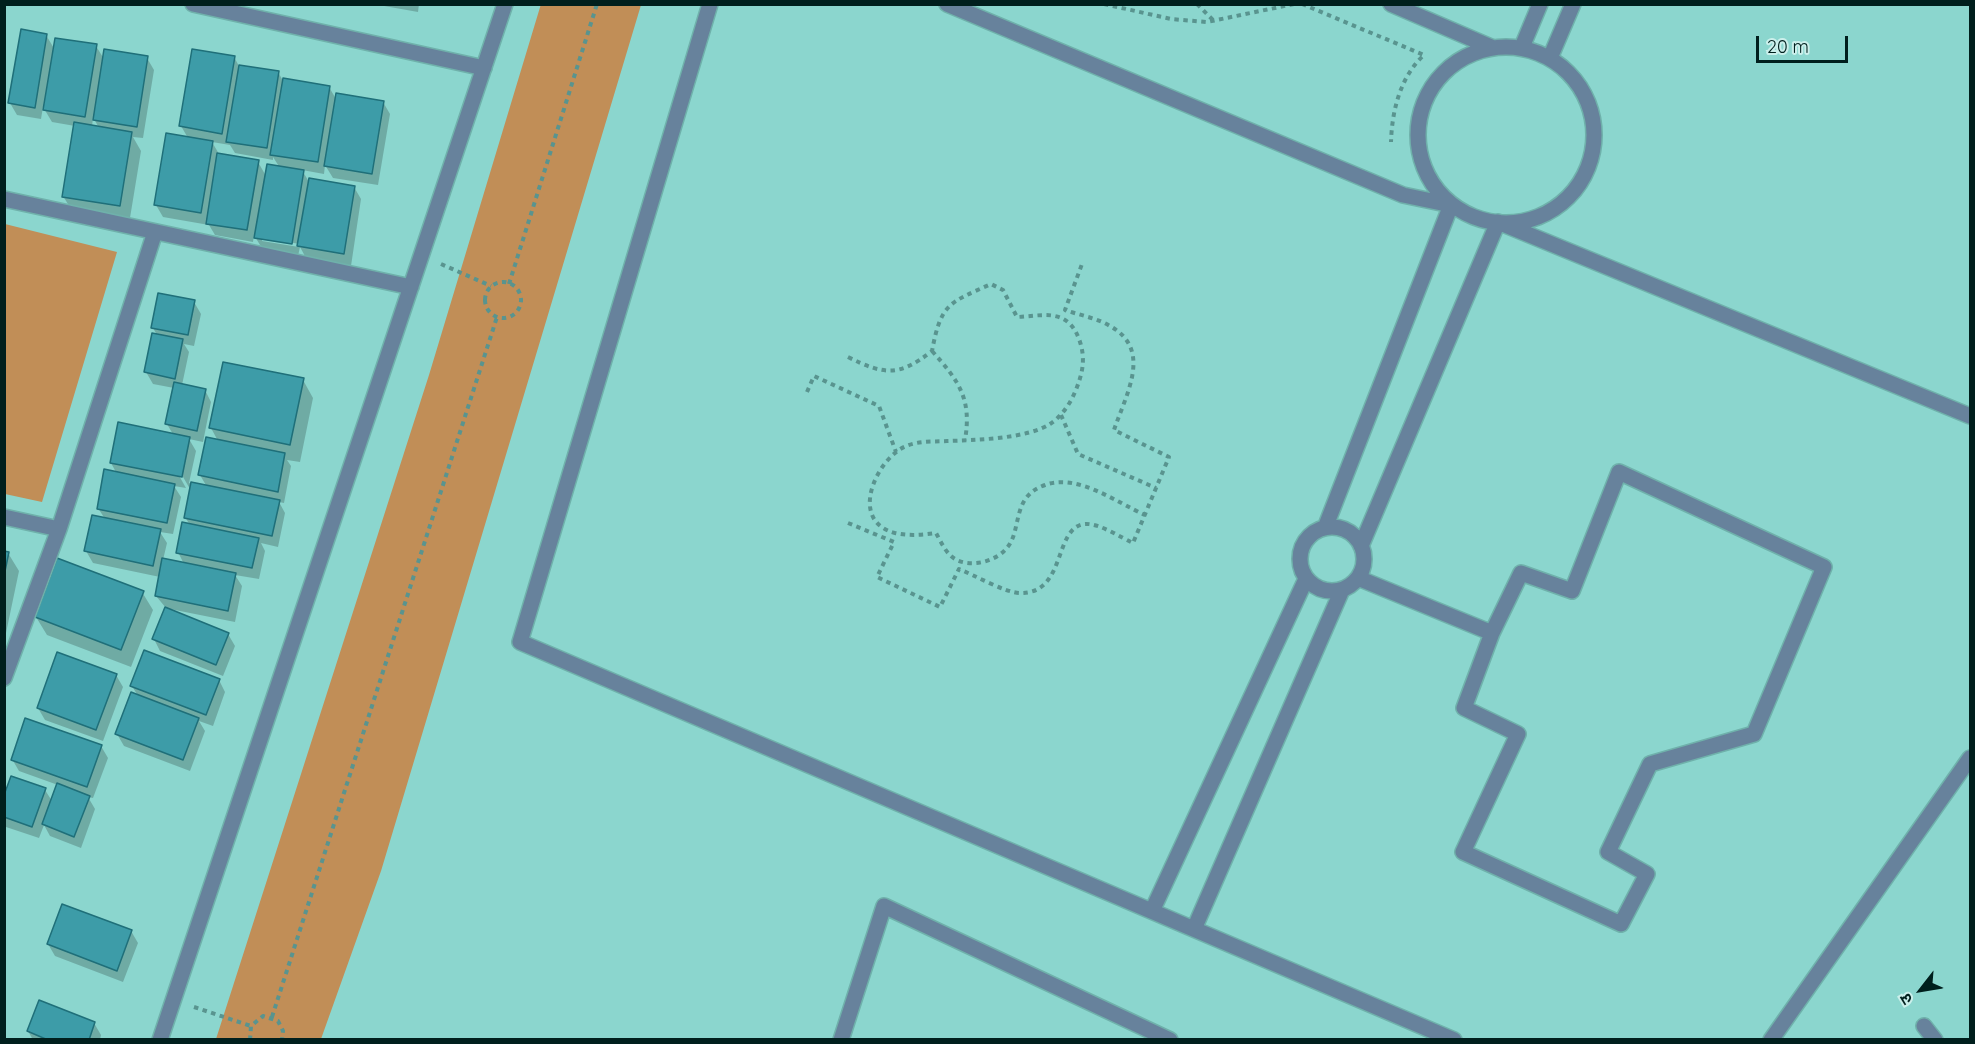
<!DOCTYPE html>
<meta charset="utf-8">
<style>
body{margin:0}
#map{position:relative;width:1975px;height:1044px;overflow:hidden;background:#8bd6ce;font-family:Quicksand,"Noto Sans Devanagari",sans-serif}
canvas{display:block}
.frame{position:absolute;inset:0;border:6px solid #001f1d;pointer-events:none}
.north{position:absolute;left:1891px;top:960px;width:60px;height:60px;-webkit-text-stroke:4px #cbefeb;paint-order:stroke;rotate:239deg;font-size:16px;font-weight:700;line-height:24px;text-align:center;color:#001f1d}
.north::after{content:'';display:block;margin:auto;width:21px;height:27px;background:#001f1d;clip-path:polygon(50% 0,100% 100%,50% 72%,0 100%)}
.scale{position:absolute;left:1756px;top:36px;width:92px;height:27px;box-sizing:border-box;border:3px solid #001f1d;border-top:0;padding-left:8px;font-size:18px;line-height:21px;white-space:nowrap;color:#001f1d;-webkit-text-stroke:4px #cbefeb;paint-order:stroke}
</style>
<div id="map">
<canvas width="1975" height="1044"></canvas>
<div class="frame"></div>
<div class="north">उ</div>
<div class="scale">20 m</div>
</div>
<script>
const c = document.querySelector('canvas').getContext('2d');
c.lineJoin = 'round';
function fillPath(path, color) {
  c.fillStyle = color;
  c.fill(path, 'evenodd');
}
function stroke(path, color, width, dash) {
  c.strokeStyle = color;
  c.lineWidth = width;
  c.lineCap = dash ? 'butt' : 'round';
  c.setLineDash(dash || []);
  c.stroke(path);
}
const green = new Path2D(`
 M541,4L641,5L381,871L321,1039H216L429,375Z
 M5,224L117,252L42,502L5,494Z`);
const shadow = new Path2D(`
 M373,4H419L418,12Z
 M46,35L55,50L96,46L104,59L147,58L154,70L143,138L133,137L141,151L129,224L74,214L63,196L75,126L52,122L43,107L41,119L17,115L10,103ZM93,117L99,128L92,127Z
 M234,57L239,66L278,72L282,79L329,87L336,99L383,102L390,114L378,185L333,178L325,165L324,174L302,170L309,182L354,187L361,199L351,266L306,258L300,247L298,256L263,250L254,235L253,242L215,235L209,225L163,217L156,205L188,138L181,126ZM212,142L230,145L235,153L273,160V157L280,168L266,176L258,162L219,154ZM262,238L300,244L299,247L262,241Z
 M194,302L201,314L194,346L184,344L189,352L182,385L205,390L211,402L203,442L189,439L196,451L189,483L207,487L200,475L218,441L211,428L303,380L313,398L300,462L287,460L291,466L284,503L279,502L285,513L278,547L261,543L265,551L259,579L235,575L242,586L235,622L170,609L228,634L235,646L223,676L160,651L154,639L166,608L156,596L160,577L93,563L86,551L105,519L98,508L117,474L111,463L174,436L167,424L174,388L153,384L146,372L157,335L153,328ZM179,470L190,489L185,517L190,525L178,552L184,564L163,560L167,543L160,532L173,534L181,497L174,486L186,488L177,472Z
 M4,553H8L19,571L6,633Z
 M142,592L153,610L131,667L47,635L36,617Z
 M116,675L123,687L103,741L45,720L38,708Z
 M219,680L225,692L213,726L199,721L205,731L190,771L124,746L117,734L138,696L132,686Z
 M101,746L108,758L93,798L88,797L95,809L81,848L50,836L44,825L39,838L6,827L4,799L45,790L52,801L58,785L19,771L12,759Z
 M131,931L138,943L123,982L55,956L48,944Z
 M94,1023L101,1035L100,1040H33L28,1031Z`);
const building = new Path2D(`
 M21,29L47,34L35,108L8,103Z
 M55,38L97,44L85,117L43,110Z
 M104,49L148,56L137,127L93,120Z
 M192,49L235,56L222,134L179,126Z
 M239,65L279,71L267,148L226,142Z
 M283,78L330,86L318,162L270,155Z
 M336,93L384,101L372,174L324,166Z
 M74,122L132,132L120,206L62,197Z
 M166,133L213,141L201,213L154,205Z
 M217,153L259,160L247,230L206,224Z
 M267,164L304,170L292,244L254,238Z
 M309,178L355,186L344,254L297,246Z
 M158,293L195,300L188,335L151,328Z
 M152,333L183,339L175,379L144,372Z
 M223,362L304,378L290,445L209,428Z
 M174,382L206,389L197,431L165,424Z
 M118,422L190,437L182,477L110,463Z
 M206,437L285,453L278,492L198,475Z
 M104,469L175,484L167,523L97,509Z
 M191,482L280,500L272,536L184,518Z
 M92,515L161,529L153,566L84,551Z
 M182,522L259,538L252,568L176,553Z
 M4,551L9,552L4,576Z
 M57,558L144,591L121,650L35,617Z
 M162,558L236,573L228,611L155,596Z
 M165,607L229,633L216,665L152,639Z
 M144,650L220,679L206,715L130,686Z
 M57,652L117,674L96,730L37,708Z
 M131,692L199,718L183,760L115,734Z
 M25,718L102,745L87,787L11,760Z
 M11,776L46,788L32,827L4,817V795Z
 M57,783L90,796L74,837L42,824Z
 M62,904L132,930L117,971L47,944Z
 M39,1000L95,1022L89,1040H48L27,1031Z`);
const path = new Path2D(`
 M1104,4L1171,19L1207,22L1294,4
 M1197,4L1213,20
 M1302,4L1424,55C1400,77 1392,111 1391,142
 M441,264L491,286
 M485 300a18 18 0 1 1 36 0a18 18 0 1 1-36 0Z
 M509,284L597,4
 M932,351C959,381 972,399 965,440
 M848,357C884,375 899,377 932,351C941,303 949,303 991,284L1003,290L1017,317C1042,316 1067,307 1079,339C1086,358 1083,373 1075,392C1070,404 1061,417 1050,424C1026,439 975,440 947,441C928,442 910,440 895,453C871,473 853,522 895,533C908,536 922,535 936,533C940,540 945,551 951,556C965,569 994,563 1006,549C1023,531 1010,497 1045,485C1077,473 1116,502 1145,515
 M807,392L814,376L879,406L896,452
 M1061,415L1078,454L1156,488
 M848,523L894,542L877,577L940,607L959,569C974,575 1006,593 1020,593C1067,594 1053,527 1085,524C1099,523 1120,537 1133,543L1169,457L1114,430C1126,394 1153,350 1110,326C1097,318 1079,315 1065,310L1082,264
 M194,1007L251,1026
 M272,1017L497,317
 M250,1040L251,1026L263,1016L278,1021L283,1031L282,1040`);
const service = new Path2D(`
 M1924,1026L1935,1040
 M841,1040L884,906L1170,1040`);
const minor = new Path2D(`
 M193,4L484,68
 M710,4L520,642L1454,1040
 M947,4L1403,195L1451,205L1325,528
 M1391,4L1491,47
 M1418 135a88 88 0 1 1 176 0a88 88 0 1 1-176 0Z
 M1522,47L1540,4
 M1550,58L1573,4
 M4,199L411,287
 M4,517L59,529
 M1300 559a32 32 0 1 1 64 0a32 32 0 1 1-64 0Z
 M1361,546L1498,222L1970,416
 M1358,578L1492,633L1464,708L1518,734L1463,852L1621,924L1647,874L1608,852L1650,764L1754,734L1824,567L1619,472L1572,591L1521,573L1492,633
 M4,678L59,529L155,232
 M1152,911L1306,579
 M1194,929L1342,590
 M160,1040L505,4
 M1771,1040L1970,758`);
fillPath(green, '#c18e57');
fillPath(shadow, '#0003');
fillPath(building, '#3d9ca8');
stroke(building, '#1f6f79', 1.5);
stroke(service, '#6fb1ab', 18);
stroke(minor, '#6fb1ab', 18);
stroke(path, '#59948f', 4, [4.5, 4.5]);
stroke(service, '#67829c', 15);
stroke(minor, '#67829c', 15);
</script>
